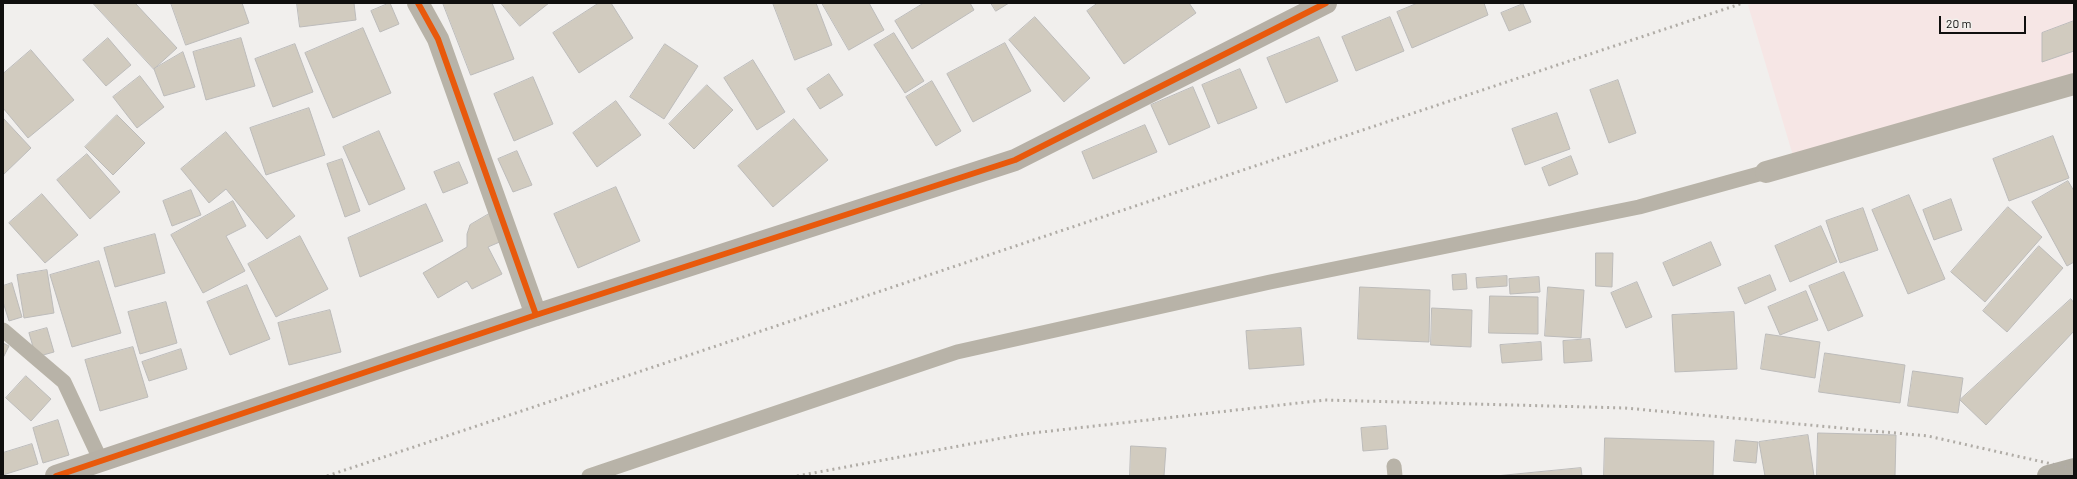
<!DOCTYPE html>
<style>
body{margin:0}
#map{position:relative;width:2077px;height:479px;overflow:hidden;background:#f1efed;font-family:Barlow,sans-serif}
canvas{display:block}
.frame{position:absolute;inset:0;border:4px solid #100f0e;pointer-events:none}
.scale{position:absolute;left:1939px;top:16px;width:87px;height:18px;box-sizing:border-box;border:2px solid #100f0e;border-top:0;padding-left:5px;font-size:12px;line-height:14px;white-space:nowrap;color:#100f0e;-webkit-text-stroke:3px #f2f0ec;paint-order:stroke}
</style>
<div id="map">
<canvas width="2077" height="479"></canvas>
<div class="frame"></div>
<div class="scale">20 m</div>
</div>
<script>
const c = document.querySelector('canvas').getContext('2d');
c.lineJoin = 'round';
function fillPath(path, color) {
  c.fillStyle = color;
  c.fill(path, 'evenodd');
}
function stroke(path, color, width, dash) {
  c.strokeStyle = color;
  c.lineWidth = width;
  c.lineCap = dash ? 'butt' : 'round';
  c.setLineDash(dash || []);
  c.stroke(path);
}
const commercial = new Path2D(`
 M1754,3H2074V89L1797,169L1748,5Z`);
const building = new Path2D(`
 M93,3H135L177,48L154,69Z
 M171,3H242L249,23L186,45Z
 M297,3H354L356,20L300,27Z
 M390,3L399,24L380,32L371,11Z
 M443,3H492L514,59L471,75Z
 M501,3H549L520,26Z
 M599,3H611L633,38L579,73L553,33Z
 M773,3H816L832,45L795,60Z
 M822,3H869L884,30L849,50Z
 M924,3H970L974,10L912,49L895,21Z
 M991,3H1009L996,11Z
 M1098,3H1189L1196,13L1124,64L1087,11Z
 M1418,3H1484L1488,15L1412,48L1397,12Z
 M1523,4L1531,22L1509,31L1501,13Z
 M1035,17L1090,78L1064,102L1009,40Z
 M1390,17L1404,51L1356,71L1342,37Z
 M2074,21V51L2042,62V33Z
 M363,28L391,93L333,118L305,53Z
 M894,33L924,81L905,93L874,45Z
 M1319,37L1338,81L1286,103L1267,58Z
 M108,38L131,65L106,86L83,60Z
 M241,38L255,86L206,100L193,52Z
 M1005,43L1031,91L973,122L947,74Z
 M295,44L313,92L273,107L255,59Z
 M665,44L698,66L664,119L630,97Z
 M31,50L74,100L28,138L3,108V74Z
 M183,52L195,87L164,96L154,69Z
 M753,60L785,112L757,130L724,78Z
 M1240,69L1257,108L1218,124L1202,85Z
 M829,74L843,95L820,109L807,89Z
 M140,76L164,107L137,128L113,97Z
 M533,77L553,124L514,141L494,94Z
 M1618,80L1636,133L1609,143L1590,90Z
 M932,81L961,131L936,146L906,97Z
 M707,85L733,110L694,149L669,124Z
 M1193,87L1210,127L1169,145L1151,105Z
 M616,101L641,135L597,167L573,133Z
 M309,108L325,155L266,175L250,128Z
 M1557,113L1570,149L1525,165L1512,129Z
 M117,115L145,143L113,175L85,147Z
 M4,119L31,148L3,175V120Z
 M794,119L828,160L773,207L738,166Z
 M1145,125L1157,152L1093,179L1082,152Z
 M379,131L405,189L369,205L343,147Z
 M226,132L295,216L267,239L226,189L209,203L181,169Z
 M2053,136L2069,178L2009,201L1993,159Z
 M517,151L532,185L513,192L498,159Z
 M87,154L120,192L90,219L57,180Z
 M1571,156L1578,174L1549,186L1542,168Z
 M342,159L360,211L345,217L327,164Z
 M459,162L468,183L443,193L434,172Z
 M2068,181L2074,191V262L2067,266L2032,202Z
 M616,187L640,241L578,268L554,214Z
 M191,190L201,215L172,226L163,201Z
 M42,194L78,235L45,263L9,223Z
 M1909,195L1945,279L1908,294L1872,210Z
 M1951,199L1962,230L1934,240L1923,210Z
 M233,201L246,226L226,236L245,271L203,293L171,235Z
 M426,204L443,241L360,277L348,238Z
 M2008,207L2042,237L1985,302L1951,272Z
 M1863,208L1878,250L1840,263L1826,221Z
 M489,214L502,241L488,247L502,274L472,289L467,281L438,298L423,273L467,247V234L470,225Z
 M1821,226L1837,262L1790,282L1775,246Z
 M155,234L165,273L115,287L104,248Z
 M300,236L328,289L276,317L248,264Z
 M1711,242L1721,265L1673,286L1663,263Z
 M2039,246L2063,268L2007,332L1983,311Z
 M1596,253H1613L1612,287L1596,286Z
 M99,261L121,333L72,347L50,275Z
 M47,270L54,313L24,318L17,275Z
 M1844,272L1863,316L1828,331L1809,286Z
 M1466,274L1467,289L1453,290L1452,275Z
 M1770,275L1776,290L1745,304L1738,288Z
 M1507,276V286L1477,288L1476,278Z
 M1539,277L1540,292L1510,294L1509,279Z
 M1637,282L1652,317L1626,328L1611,293Z
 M12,283L22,317L9,321L3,302V286Z
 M247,285L270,339L230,355L207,302Z
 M1360,287L1430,290L1429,342L1358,339Z
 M1548,287L1584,290L1581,338L1545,336Z
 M1806,291L1818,320L1780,335L1768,307Z
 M1490,296L1538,297V334L1489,333Z
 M2071,299L2074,303V331L1986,425L1960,400Z
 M166,302L177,343L140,354L128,312Z
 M1432,308L1472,310L1471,347L1431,345Z
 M330,310L341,352L289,365L278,323Z
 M1734,312L1737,369L1675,372L1672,315Z
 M47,328L54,352L36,357L29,333Z
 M1301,328L1304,365L1249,369L1246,331Z
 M1766,334L1820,342L1815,378L1761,369Z
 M1590,339L1592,361L1564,363L1563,341Z
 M1541,342L1542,360L1502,363L1500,345Z
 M3,343L9,346L3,358Z
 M133,347L148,397L100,411L85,360Z
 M181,349L187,369L149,381L142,362Z
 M1825,353L1905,365L1900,403L1819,392Z
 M1913,371L1963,378L1958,413L1908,406Z
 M26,376L51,399L31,421L6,398Z
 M58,420L69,455L43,463L33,428Z
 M1386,426L1388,449L1363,451L1361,428Z
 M1818,433L1896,435L1895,476H1817Z
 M1808,435L1814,476H1765L1759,442Z
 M1605,438L1714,441L1713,476H1604Z
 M1736,440L1758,442L1756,463L1734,461Z
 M32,444L38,464L3,475V453Z
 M1131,446L1166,448L1164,476H1130Z
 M1581,468L1582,476H1496Z`);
const lane = new Path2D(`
 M3,330L64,382L101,461
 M1394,466L1395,476
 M589,476L957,352L1270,282L1639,207L1766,172`);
const street = new Path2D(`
 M418,3L438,39L536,315
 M1766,172L2074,84`);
const secondary = new Path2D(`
 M56,476L536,315L1015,160L1326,3`);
const primary = new Path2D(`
 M2048,476L2074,469`);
const rail = new Path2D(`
 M327,476L1743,3
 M797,476L1024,434L1325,400L1625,408L1928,436L2074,469`);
const cycleway = new Path2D(`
 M418,3L438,39L536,315
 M56,476L536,315L1015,160L1326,3`);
fillPath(commercial, '#f6e6e5');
fillPath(building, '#d1cbbf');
stroke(building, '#bcbbba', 1);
stroke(lane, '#b8b3a8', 15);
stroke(street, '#b8b3a8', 22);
stroke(secondary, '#b6b0a6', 22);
stroke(primary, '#b0aca2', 22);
stroke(rail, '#b0aca6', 3, [2, 4]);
stroke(cycleway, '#e8590c', 6);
</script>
